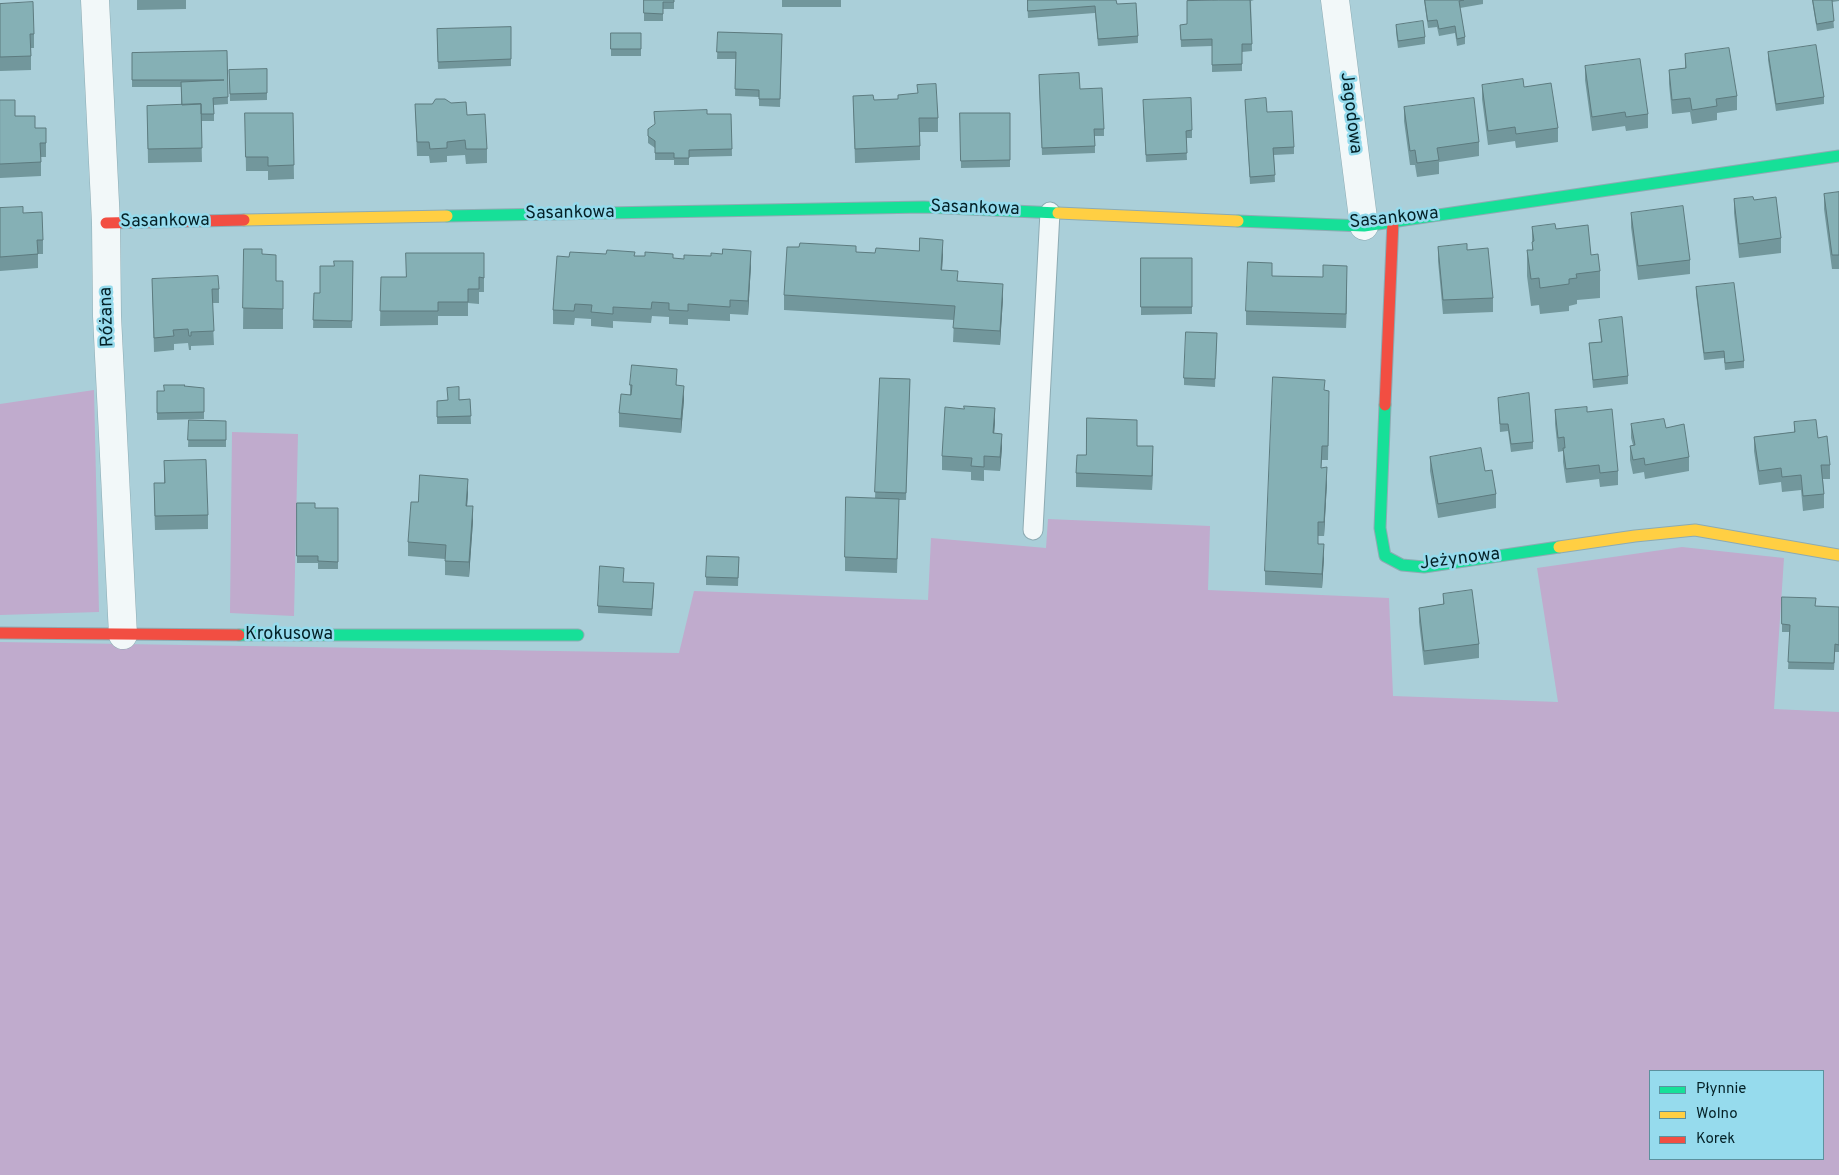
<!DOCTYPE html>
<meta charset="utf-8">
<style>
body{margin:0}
#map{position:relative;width:1839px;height:1175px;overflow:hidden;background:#aacfd9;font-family:Overpass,sans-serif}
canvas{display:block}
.legend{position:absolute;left:1649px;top:1070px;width:175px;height:90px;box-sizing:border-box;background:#96dbed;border:1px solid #5c919e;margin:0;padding:6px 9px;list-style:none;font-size:15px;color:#042127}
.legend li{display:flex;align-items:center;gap:10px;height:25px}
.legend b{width:25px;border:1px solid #5c919e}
</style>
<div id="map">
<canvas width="1839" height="1175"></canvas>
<ul class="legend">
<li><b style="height:6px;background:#16e098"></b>Płynnie</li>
<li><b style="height:6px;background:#ffcf43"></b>Wolno</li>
<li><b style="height:6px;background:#f24e42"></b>Korek</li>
</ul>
</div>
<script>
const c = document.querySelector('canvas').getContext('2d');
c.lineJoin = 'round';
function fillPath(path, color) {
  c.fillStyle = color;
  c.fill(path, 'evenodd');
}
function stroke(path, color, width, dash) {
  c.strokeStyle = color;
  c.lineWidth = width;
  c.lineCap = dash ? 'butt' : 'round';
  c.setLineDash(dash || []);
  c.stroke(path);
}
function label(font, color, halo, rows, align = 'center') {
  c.font = font + ' Overpass,sans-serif';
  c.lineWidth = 5;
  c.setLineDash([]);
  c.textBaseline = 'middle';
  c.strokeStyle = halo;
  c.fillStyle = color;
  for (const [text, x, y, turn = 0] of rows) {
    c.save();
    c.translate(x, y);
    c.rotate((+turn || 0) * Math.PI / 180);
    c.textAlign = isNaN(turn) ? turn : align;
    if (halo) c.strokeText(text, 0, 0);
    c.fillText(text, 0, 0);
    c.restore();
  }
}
const green = new Path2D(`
 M94,390L99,612L0,615V404Z
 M232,432L298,434L294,616L230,613Z
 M1048,519L1210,526L1208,590L1389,598L1393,696L1558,702L1537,568L1682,547L1784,558L1774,709L1839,712V1175H0V642L679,653L694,591L928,600L931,538L1046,548ZM1650,1071H1823V1159H1650Z`);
const lane = new Path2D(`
 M1033,530L1050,212`);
const street = new Path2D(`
 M95,0L106,223L107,316L123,635
 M1335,0L1364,226`);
const fast = new Path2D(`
 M447,216L924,207L1058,213
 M1238,221L1364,226L1839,156
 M1385,405L1380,528L1385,556L1402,565L1424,567L1559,547
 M239,635H578`);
const slow = new Path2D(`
 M1058,213L1238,221
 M244,220L447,216
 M1559,547L1635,536L1695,530L1839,555`);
const jam = new Path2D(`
 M106,223L244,220
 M1385,405L1393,221
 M0,633L239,635`);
const wall = new Path2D(`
 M137,0H186V9L137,10Z
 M621,0H674V9H663V21H644V0Z
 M782,0H841V7H782Z
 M1027,0H1116L1117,4L1138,36V43L1098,46L1095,13L1028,18Z
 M1213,0H1254L1251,1L1252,51L1242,52V71L1212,72V46L1181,47L1180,25L1187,24Z
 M1424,0H1483V4L1460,8L1465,37V44L1457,46L1455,33L1439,36L1437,27L1428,28Z
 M1812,0H1839V1L1832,2L1834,28L1817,31Z
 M0,4L34,34V48H31V70L0,71Z
 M1396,25L1425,37V44L1398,48L1396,32Z
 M511,27V66L438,69L437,29Z
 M718,32L782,34L780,107L759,106V97L735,96L736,59H717Z
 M611,33H641V56H611Z
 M227,51L228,104L214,105V121H201L202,162L148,163L147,106L181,105V87H132V53Z
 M1768,52L1824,97V104L1776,111L1768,60Z
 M1685,54L1737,96V110L1717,113V120L1692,124L1690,112L1672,114L1669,84V70L1685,68Z
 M1585,66L1648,114V128L1626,131L1625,126L1592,131L1585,80Z
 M267,69V100L230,101L229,70Z
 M1039,82L1080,89L1104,129V136H1095V153L1042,155Z
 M1482,85L1524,87L1558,128V142L1516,148L1515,141L1488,145L1482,99Z
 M853,96L874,100L938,118V132H920V160L855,163Z
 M0,100L15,116L35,128L46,143V157H41V176L0,178Z
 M1245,100L1267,112L1294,147V154L1274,155L1275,182L1250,184Z
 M415,104L467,115L487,149V163L466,164L465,155L447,156V162L430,163L429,156H417Z
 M1143,107L1192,130V138H1186L1187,160L1146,162Z
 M1404,107L1479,142V156L1439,162V174L1417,177L1415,165H1410L1404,121Z
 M245,113H293L294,179L268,180V171H246Z
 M960,113H1010V167L961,168Z
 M707,114H731L732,156L689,157V165H674V160H655V148L648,143V129Z
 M1839,192V269H1832L1824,209V194Z
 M1734,199L1754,200L1781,238V253L1739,258L1734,213Z
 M0,208L23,213L43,240V254H38V268L0,271Z
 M1631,213L1690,260V274L1638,280L1631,227Z
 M1532,227L1556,229L1591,255L1600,271V298L1577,300V304L1569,306V311L1540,314L1539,305L1531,306L1527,276V250H1532Z
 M1438,247L1467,250L1493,298V312L1443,314L1438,261Z
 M244,249L262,254L276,281H283V329H243Z
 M856,252L875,253L943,254L942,270L958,281L1003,298L1000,345L953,342L954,320L784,310V295Z
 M484,253V292H479V304L468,303V316H438V325L380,326L381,277H406Z
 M635,256L751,265L748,315L730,314V321L688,319V325L669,324V317L652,316L651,323L613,321V328L591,326V319L575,318L574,325L553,324V310L569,257Z
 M1141,258H1192V314L1141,315Z
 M353,261L352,328H313L314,293H320L334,266Z
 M1272,276L1323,277L1347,280L1346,328L1246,325V311Z
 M152,279L219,289V303H212L214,345L191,346V350H189L188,343L174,344V350L154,352Z
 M1696,287L1744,361V368L1725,370L1724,358L1704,360L1696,294Z
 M1599,320L1628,376V384L1593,388L1589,343L1601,342Z
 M1217,333L1215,387L1184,385V378Z
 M880,378L910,379L906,500H899L897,573L845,571V557L875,498Z
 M630,385H677L684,400L681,433L619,427V413L630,394Z
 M185,386L204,412V419L157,420V391H164Z
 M1325,390L1329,405L1328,460H1322L1321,468L1327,482L1324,536H1318V544L1324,558L1322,588L1265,585V571Z
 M1498,398L1533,442V449L1511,452L1508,431L1500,432Z
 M470,399L471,424H437V401Z
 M1555,410L1587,412L1618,471V485L1600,487L1599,479L1566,483L1563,462V451L1558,452L1555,424Z
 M189,420L226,421V447H188Z
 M995,422L994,433L1002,448L1000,471L984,470V481L971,480V472L942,470V456Z
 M1794,422L1818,438L1830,465V479H1823L1824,494V508L1803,511L1801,490L1782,492L1781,482L1759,485L1754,451V437L1794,432Z
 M1631,424L1666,428L1689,457V471L1645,479L1644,472L1633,474L1630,460V446L1633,445L1631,438Z
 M1137,446L1153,460L1152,490L1076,487V473L1086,455Z
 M1430,457L1485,471L1496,494V508L1438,518L1430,471Z
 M164,461L208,515V529L155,530L154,498L164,483Z
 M468,493L467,506L473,521L469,577L445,575V559L408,556V542L418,502Z
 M297,503L315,508H338V569H318V563H297Z
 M739,557L738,586L706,585V577Z
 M624,582L654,590L652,616L598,613V606Z
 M1443,594L1479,644V658L1424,665L1419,622V608L1443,604Z
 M1782,597L1816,606L1839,607V652H1835L1834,670L1788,669L1790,632H1782Z`);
const shadedWall = new Path2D(`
 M943,240V254L941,284V270Z
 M751,251V265L748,315V301Z
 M1347,266V280L1346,328V314Z
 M1003,284V298L1000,345V331Z
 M684,386V400L681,433V419Z
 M995,408V422L993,447V433Z
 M1002,434V448L1000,471V457Z
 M1153,446V460L1152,490V476Z
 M1327,467V482L1324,536V522Z
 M468,479V493L466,520V506Z
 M473,506V521L469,577V562Z
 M1324,544V558L1322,588V574Z`);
const building = new Path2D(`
 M644,0H674V2H663V14L644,13Z
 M1028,0H1116L1117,4L1136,3L1138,36L1098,39L1095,6L1028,11Z
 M1219,0H1250L1252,44H1242V64L1212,65V39L1181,40L1180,25L1187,24V1Z
 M1425,0H1464L1459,1L1465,37L1457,39L1455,26L1439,29L1437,20L1428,21Z
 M1813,0H1832L1834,21L1817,24Z
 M33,2L34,34H30L31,56L0,57V4Z
 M1423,21L1425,37L1398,41L1396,25Z
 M511,27V59L438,62L437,29Z
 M718,32L782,34L780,99H759V90L735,89L736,52H717Z
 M611,33H641V49H611Z
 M1816,45L1824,97L1776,104L1768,52Z
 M1729,48L1737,96L1716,99L1717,106L1692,110L1690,98L1672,100L1669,70L1686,68L1685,54Z
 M227,51L228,97L213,98L214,114H201V104L182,105L181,82L224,80H132V53Z
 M1640,59L1648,114L1626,117L1625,112L1592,117L1585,66Z
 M267,69V93L230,94L229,70Z
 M1079,73L1080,89L1102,88L1104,129H1094L1095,146L1042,148L1039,75Z
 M1523,79L1524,87L1551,83L1558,128L1516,134L1515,127L1488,131L1482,85Z
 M936,84L938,118H919L920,146L855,149L853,96L873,95L874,100L898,99V95L918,93L917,85Z
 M1191,98L1192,130L1186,131L1187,153L1146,155L1143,100Z
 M1266,98L1267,112L1292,111L1294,147L1273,148L1275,175L1250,177L1245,100Z
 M1474,98L1479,142L1437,148L1439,160L1417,163L1415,150L1410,151L1404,107Z
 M436,99H445L451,103L466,102L467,115L485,114L487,149H466L465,140L447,142V148L430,149L429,142H417L415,104H432Z
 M0,100H15V116H35V128H46V143H40L41,162L0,164Z
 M201,104L202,148L148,149L147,106Z
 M707,110V114H731L732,149L689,150V158H674V153H655V141L648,136V129L655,124L654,112Z
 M245,113H293L294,165L268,166V157H246Z
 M960,113H1010V160L961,161Z
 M1839,192V255H1832L1824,194Z
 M1753,197L1754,200L1776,197L1781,238L1739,244L1734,199Z
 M1683,206L1690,260L1638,266L1631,213Z
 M23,207V213L42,212L43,240H37L38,254L0,257V208Z
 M1555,224L1556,229L1588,225L1591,255L1598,254L1600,271L1576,274L1577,278L1569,279V284L1540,288L1539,278L1531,279L1527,250H1533L1532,242L1534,241L1532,227Z
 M920,238L943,240L941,270L958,271L957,281L1003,284L1000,331L953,328L955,306L784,295L787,247H799L800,243L856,246V252L875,253L876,248L919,251Z
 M1467,244V250L1488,248L1493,298L1443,300L1438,247Z
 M244,249H262V254L276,255V281H283V309L243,308Z
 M723,249L751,251L748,301L730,300V307L688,304V311L669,310V303L652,302L651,309L613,307V314L591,312L592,305L575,304L574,311L553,310L557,256L569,257L570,252L606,254L607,250L635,252L634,256H645V252L673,254V258L684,259V255L711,256V253L722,254Z
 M406,253H484V278L479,277V289H468V302H438V311H380L381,277H406Z
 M1141,258H1192V307H1141Z
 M334,261H353L352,321L313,320L314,293H320V266H334Z
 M1248,262L1272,263V276L1323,277V265L1347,266L1346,314L1246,311Z
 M218,276L219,289H212L214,331L191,332V336H189L188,329L173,330L174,336L154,338L152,279Z
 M1734,283L1744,361L1725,363L1724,351L1704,353L1696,287Z
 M1622,317L1628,376L1593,380L1589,343L1602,342L1599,320Z
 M1186,332L1217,333L1215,379L1184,378Z
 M632,365L677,369L676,385L684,386L681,419L619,413L621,394L631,395L632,385H630Z
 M1273,377L1325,380L1324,390L1329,391L1328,446H1322L1321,468L1327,467L1324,522H1318V544H1324L1322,574L1265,571Z
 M880,378L910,379L906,493L875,492Z
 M164,385H185L184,386L204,388V412L157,413V391H164Z
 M459,387V400L470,399L471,416L437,417V401L448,400L447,388Z
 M1529,393L1533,442L1511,444L1508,424H1500L1498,398Z
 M964,406L995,408L993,433L1002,434L1000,457L984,456V467L971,466L972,458L942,456L945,407L964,409Z
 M1587,407V412L1612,409L1618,471L1600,473L1599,465L1566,469L1563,448H1565L1564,437L1558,438L1555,410Z
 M1087,418L1137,420V446H1153L1152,476L1076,473L1077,455H1086Z
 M1664,419L1666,428L1684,424L1689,457L1645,465L1644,458L1633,460L1630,446L1635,445L1631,424Z
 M189,420L226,421V440H188Z
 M1816,420L1818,438L1827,436L1830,465H1821L1824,494L1803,496L1801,475L1782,477L1781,468L1759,471L1754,437L1795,432L1794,422Z
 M1481,448L1485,471L1492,470L1496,494L1438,504L1430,457Z
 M206,460L208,515L155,516L154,483H165L164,461Z
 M420,475L468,479L466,506H473L469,562L445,561L446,545L408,542L411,502H418Z
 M846,497L899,499L897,559L845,557Z
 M297,503H315V508H338V562L318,561V556H297Z
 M707,556L739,557L738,578L706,577Z
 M600,566L624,568L623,582L654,583L652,609L598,606Z
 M1472,590L1479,644L1424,651L1419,608L1444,604L1443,594Z
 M1782,597L1816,598L1815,606L1839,607V645L1835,644L1834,663L1788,662L1790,625L1782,624Z`);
const streetNames = [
 ["Jagodowa",1350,113,83],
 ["Sasankowa",975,209,2],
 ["Sasankowa",570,214,-1],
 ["Sasankowa",1394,219,-6],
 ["Sasankowa",165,222,-1],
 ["Różana",108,317,-92],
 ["Jeżynowa",1460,560,-7],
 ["Krokusowa",289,635]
];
fillPath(green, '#c0abcd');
stroke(lane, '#8dabb3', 21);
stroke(street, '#8dabb3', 29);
stroke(fast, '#8dabb3', 13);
stroke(slow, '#8dabb3', 13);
stroke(jam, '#8dabb3', 13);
stroke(lane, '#f2f8f9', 19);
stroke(street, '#f2f8f9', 28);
stroke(fast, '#16e098', 11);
stroke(slow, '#ffcf43', 11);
stroke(jam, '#f24e42', 11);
fillPath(wall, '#72979c');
fillPath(shadedWall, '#5d7b7f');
fillPath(building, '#85b0b5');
stroke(building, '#5d7b7f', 1);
label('18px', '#042127', '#96dbed', streetNames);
</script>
